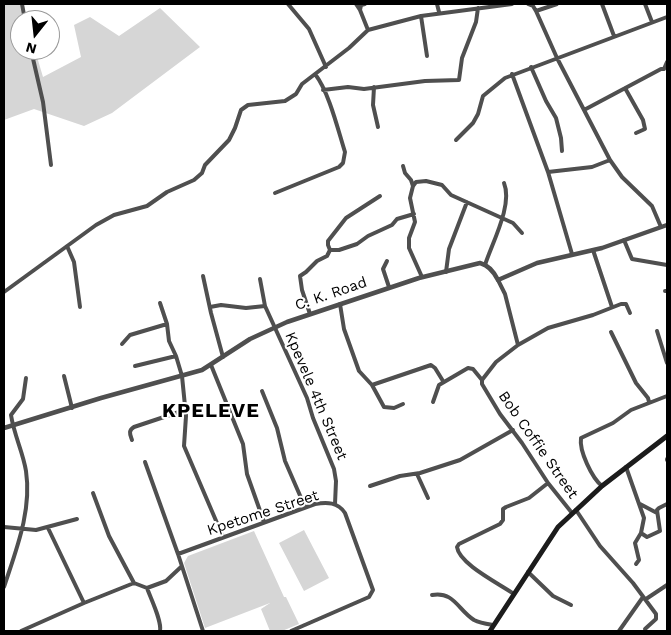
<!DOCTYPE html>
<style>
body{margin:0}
#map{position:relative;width:671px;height:635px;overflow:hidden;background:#fff;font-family:"Work Sans",sans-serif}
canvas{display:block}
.frame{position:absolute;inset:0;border:5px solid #000;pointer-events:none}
.north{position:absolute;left:10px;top:10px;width:50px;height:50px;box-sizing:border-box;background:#fff;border:1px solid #999;border-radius:50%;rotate:196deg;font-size:14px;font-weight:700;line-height:20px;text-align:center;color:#000}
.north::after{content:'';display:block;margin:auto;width:18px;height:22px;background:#000;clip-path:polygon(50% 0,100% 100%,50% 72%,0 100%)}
</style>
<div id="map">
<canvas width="671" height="635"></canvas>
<div class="frame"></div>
<div class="north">N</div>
</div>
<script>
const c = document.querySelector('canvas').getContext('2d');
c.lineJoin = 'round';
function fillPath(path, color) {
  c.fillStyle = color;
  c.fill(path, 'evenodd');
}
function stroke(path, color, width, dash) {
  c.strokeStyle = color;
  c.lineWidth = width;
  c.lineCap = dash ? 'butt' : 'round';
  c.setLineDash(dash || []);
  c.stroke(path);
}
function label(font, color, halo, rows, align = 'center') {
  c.font = font + ' "Work Sans",sans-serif';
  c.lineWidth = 4;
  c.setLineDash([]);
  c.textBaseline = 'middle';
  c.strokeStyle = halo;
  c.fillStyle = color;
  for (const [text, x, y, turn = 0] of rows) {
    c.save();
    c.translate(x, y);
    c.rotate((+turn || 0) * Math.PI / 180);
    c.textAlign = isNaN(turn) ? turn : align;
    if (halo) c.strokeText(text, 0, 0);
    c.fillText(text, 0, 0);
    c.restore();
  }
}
const green = new Path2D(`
 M4,4H21L26,20H20V50H35L43,77L81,57L74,25L90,17L119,36L160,8L200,47L112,113L84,126L34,109L4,120Z
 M304,530L329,578L304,591L279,543Z
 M254,531L284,597H286L299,624L282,631H270L261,609L270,603L205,628L184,563L188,556Z`);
const minor = new Path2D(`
 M22,4L25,20
 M288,4L309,29L326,67
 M356,4L360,10
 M365,4L361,5L360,10L368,30
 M437,4L439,12
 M528,4L533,6L536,11L557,58L610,160L622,177L652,206L661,227
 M602,4L614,36
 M645,4L652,22
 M536,11L557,4
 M421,16L427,56
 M31,50L43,102L51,165
 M531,67L546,101L556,118L561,138L562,151
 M512,74L548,172L572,254
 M374,87L373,105L378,127
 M625,88L643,120L645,129L636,133
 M323,90L348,87L364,89L425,81L459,80L462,58L476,22L478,8
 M584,110L661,69H664L667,62
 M456,140L473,123L478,114L483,96L505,78L667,17
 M403,166L405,173L411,180L413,186L410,198L415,222L409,238V248L422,277
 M548,172L592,167L610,160
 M413,186L416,182L426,181L442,185L451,195L513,223L522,233
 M275,193L339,167L343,163L345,152C338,130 329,92 315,74
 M624,240L632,259L667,265
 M67,246L74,262L80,307
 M330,250L328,245V241L346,218L380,196
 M593,250L612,307
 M387,261L383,269L389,287
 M485,265C492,243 513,205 504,183
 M446,272L449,249L467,202
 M203,276L211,313L223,357
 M260,279L265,306
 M498,280L505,294L518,345L496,362L482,380V384L500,414L522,443L548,483L572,513
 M665,291H667
 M4,292L96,225L114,215L147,206L167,192L194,180L202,173L205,165L229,140L235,128L241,110L248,105L285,101L296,94L302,84L349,48L368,30L421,16L512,4
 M160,303L167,324L169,341L176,356L182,376L186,416L184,446L223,537
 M340,304L344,329L359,371L372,385L384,407L394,408L403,404
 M210,307L221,305L246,308L265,306L307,398L313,418L334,469L336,481L335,504
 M310,314L302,290L300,276L306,272L317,261L327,256L330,250H339L357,244L368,236L392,225L397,219L414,214
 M657,331L667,363
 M611,332L636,383L648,398L649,402
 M122,344L130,335L167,324
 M518,345L548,328L593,315L621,304H626L630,313
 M211,365L243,444L247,474L264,522
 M135,366L176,356
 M64,376L72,408
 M372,385L431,365L435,368L443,381
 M262,391L277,428L285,461L305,507
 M433,402L439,385L468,368L473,369L482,380
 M132,440C130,434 128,431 134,427L185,410
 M667,459V460
 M145,462L178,554L203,631
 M626,467L644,518L641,533L635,543L639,560L636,564
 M417,474L428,498
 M370,486L400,476L420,473L460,460L513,430
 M602,486C592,478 579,451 581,438L613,423L631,410L667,396
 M93,493L109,536L134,583
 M640,504L657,513
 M576,510L600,546L633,583L656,614V619L645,629
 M4,527L36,530L77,519
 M48,528L84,603
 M641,533L647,537L660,531L657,510L659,508L667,504
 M178,554L315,504C327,502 338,502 345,513L373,590L369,597L291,631
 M528,572L553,596L571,605
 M4,587C16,550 32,511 26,471C23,452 14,435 11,415L23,399L26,378
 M147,588C151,599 162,621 160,631
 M514,594C500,584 459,564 457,547L459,544L500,524L503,520V509L506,507L529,498L548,483
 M432,595C454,591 458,610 474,620C480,623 487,624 493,625
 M646,599L667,585
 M21,631L84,603L134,583L147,588L166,581L182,566
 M619,631L643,597`);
const tertiary = new Path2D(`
 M4,428L101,398L202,370L250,339L287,322L419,278L480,263C488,265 494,272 498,280L537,263L602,248L667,225`);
const secondary = new Path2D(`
 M490,631L558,527L602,486L667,436`);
const streetNames = [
 ["C. K. Road",331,294,-19],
 ["Kpevele 4th Street",316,396,67],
 ["Bob Coffie Street",538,445,55],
 ["Kpetome Street",263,513,-18]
];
const districtNames = [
 ["KPELEVE",211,411]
];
fillPath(green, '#d6d6d6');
stroke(minor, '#4f4f4f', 4);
stroke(tertiary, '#4f4f4f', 4.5);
stroke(secondary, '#1c1c1c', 5);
label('15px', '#000', '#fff', streetNames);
c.letterSpacing = '1px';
label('bold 20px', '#000', '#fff', districtNames);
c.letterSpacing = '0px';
</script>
